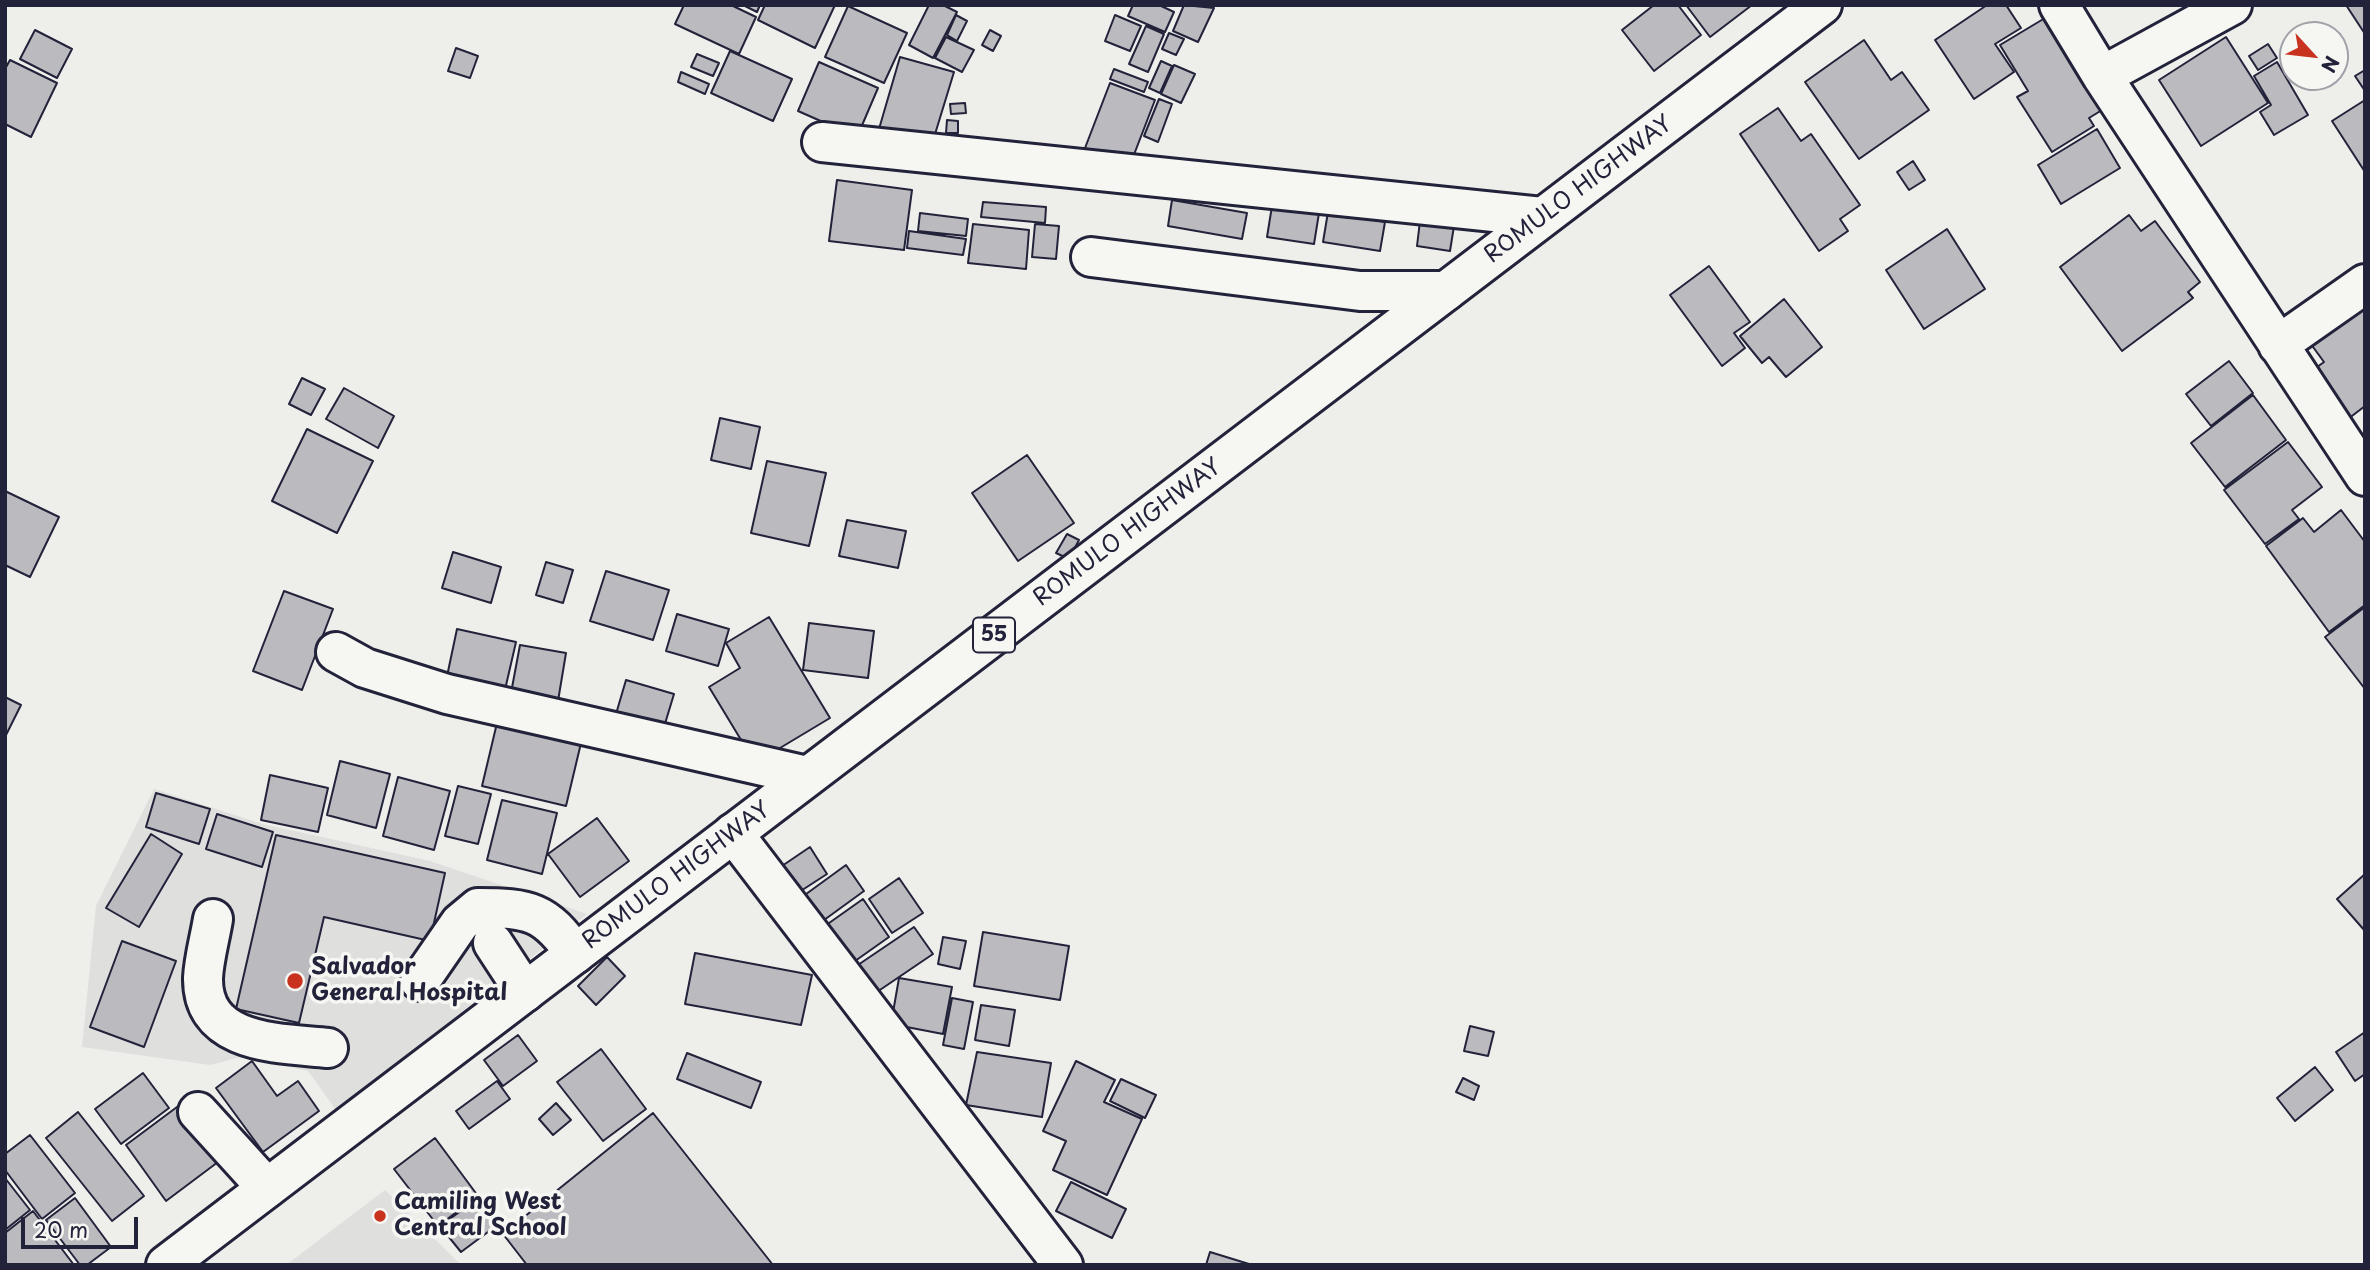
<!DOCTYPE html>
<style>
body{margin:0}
#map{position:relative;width:2370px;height:1270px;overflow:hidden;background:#eeeeeb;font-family:"Playpen Sans",sans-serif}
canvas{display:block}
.frame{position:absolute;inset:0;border:7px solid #22223b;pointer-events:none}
.north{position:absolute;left:2279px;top:21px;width:70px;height:70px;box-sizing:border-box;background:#f6f6f2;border:2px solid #a1a1a9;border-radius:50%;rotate:117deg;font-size:19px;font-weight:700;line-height:28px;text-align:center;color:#22223b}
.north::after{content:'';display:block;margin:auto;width:24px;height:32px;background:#c8321e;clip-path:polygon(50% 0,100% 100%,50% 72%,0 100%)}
.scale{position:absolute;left:21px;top:1217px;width:117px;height:32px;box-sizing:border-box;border:4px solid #22223b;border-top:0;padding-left:9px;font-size:21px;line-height:24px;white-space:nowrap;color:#22223b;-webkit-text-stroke:5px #f6f6f2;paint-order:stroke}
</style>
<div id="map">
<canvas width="2370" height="1270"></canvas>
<div class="frame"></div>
<div class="north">N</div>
<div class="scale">20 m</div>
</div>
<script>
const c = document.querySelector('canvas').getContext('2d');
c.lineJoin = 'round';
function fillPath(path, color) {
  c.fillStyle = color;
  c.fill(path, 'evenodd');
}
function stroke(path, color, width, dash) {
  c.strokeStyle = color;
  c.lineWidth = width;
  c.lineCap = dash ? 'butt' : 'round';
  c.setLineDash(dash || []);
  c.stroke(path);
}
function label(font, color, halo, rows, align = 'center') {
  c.font = font + ' "Playpen Sans",sans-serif';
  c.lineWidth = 7;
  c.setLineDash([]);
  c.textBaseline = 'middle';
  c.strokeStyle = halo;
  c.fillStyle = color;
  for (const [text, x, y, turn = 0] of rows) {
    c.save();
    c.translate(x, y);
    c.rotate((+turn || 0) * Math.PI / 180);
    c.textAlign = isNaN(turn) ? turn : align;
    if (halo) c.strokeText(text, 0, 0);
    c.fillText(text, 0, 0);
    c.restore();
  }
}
const built = new Path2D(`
 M154,789L263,824L430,861L587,914L336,1110L308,1071L241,1057L210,1065L82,1047L96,906Z
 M385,1190L461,1265H286Z`);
const building = new Path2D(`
 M684,5H731L756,17L739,54L675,24Z
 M743,5H760L757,12Z
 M765,5H835L815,48L758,20Z
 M929,5H943L957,12L933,58L909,45Z
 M1133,5H1159L1174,12L1165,32L1128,16Z
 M1184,5L1214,8L1198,42L1173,31Z
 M1654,5H1678L1701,35L1654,71L1622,30Z
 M1686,5H1752L1710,37Z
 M1987,5H2006L2021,28L1995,44L2014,72L1974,99L1935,40Z
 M2346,5H2365V34Z
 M848,6L907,33L884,83L825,57Z
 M956,15L967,21L957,41L947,35Z
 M1115,15L1141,26L1130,51L1105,41Z
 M2045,18L2102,110L2089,118L2094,126L2052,152L2017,97L2028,91L2000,45Z
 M1146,26L1164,34L1148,72L1129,64Z
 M35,30L72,49L57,78L20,59Z
 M990,30L1001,36L993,51L982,45Z
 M1169,33L1184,39L1176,55L1162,49Z
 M946,37L974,50L962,72L935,58Z
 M2226,37L2268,103L2201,146L2159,80Z
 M1864,40L1891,80L1902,72L1929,110L1859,159L1805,82Z
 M2268,44L2277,58L2258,70L2249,56Z
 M456,48L478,56L470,78L448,71Z
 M730,51L792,79L773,121L711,93Z
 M697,54L719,63L713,76L691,67Z
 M900,57L954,72L932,144L879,129Z
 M10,60L57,83L31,137L5,124V69Z
 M1161,61L1172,66L1160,93L1149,88Z
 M819,62L878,88L857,137L798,111Z
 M2277,62L2308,115L2274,135L2260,112L2271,105L2254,76Z
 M1174,65L1195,74L1181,103L1161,94Z
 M1114,69L1148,82L1144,92L1110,79Z
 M2365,70V91L2355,76Z
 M681,72L709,84L705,94L678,82Z
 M1110,83L1155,100L1130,165L1085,148Z
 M1159,99L1172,104L1158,142L1144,136Z
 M2365,100V172L2332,121Z
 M965,103L966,113L951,114L950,104Z
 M1778,108L1801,141L1811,134L1860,205L1840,219L1848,231L1819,251L1740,134Z
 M947,120L958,121V133H946Z
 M2097,129L2120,168L2061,204L2038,165Z
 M1913,161L1925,180L1909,190L1897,172Z
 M837,180L912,190L904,250L829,241Z
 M1172,200L1247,213L1242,239L1168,226Z
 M983,202L1046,207L1045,223L981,217Z
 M1272,206L1319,213L1314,244L1267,237Z
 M1328,212L1385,222L1380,251L1323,242Z
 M920,213L968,219L966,236L918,231Z
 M2129,215L2141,231L2155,221L2200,282L2188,292L2193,298L2122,351L2060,267Z
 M1420,221L1454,226L1450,251L1417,246Z
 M973,224L1029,230L1026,269L968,263Z
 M1035,224L1059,226L1056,259L1032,257Z
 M1947,229L1985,289L1924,329L1886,270Z
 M909,231L966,239L963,255L907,248Z
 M1709,266L1750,322L1734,333L1745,348L1722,366L1670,295Z
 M1784,299L1822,347L1786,377L1769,357L1762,363L1740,336Z
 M2358,304L2362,311L2365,309V406L2348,419L2313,370L2324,362L2305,336Z
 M2229,361L2253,393L2211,426L2186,394Z
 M302,378L325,389L311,415L289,404Z
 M344,388L394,416L378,448L326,419Z
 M2253,395L2286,440L2225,487L2191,443Z
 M720,418L760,427L751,469L711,460Z
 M307,429L373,461L337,533L272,501Z
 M2288,442L2322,487L2292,510L2299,519L2265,544L2224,490Z
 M1027,455L1074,523L1018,561L972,493Z
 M767,461L826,473L809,546L751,533Z
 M5,491L59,517L30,577L5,565Z
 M2341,510L2365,542V605L2329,632L2266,546L2303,518L2314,532Z
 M847,520L906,531L898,568L839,556Z
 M1067,534L1079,540L1069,559L1056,553Z
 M453,552L501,567L491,603L442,588Z
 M546,562L573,570L563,603L536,595Z
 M606,571L669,590L653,640L590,621Z
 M284,591L333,609L302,690L253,671Z
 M2365,607V689L2325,637Z
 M677,614L729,629L718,666L666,651Z
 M769,617L830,718L755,763L709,687L740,668L726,643Z
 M809,623L874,631L868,678L803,670Z
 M457,629L516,642L504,694L446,681Z
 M520,645L566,653L558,701L511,693Z
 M626,680L674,694L664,727L616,714Z
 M5,697L21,705L5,737Z
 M497,723L581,743L566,806L482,786Z
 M340,761L390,774L376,828L327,815Z
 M270,775L328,788L318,832L261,820Z
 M398,777L450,791L434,850L383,836Z
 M458,786L491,794L478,844L445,836Z
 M156,793L210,809L199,844L146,827Z
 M502,800L557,813L542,874L487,860Z
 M217,814L273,832L262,867L206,849Z
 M597,818L629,861L580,897L548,854Z
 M151,834L182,854L139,927L106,908Z
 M276,835L445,873L430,941L324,917L299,1023L236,1009Z
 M810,847L827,874L793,896L776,870Z
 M846,865L864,891L820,923L802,897Z
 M2365,874V931L2337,899Z
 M899,878L923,913L892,933L869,899Z
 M863,899L889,937L848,966L822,928Z
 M914,927L933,954L871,996L852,969Z
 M983,932L1069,946L1060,1000L974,986Z
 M943,937L966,941L960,969L938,964Z
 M122,941L176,961L144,1047L90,1027Z
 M695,953L812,975L801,1025L685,1004Z
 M607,957L625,976L596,1005L578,986Z
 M899,978L952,987L943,1034L891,1024Z
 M952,998L973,1002L964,1049L943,1045Z
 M981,1005L1015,1010L1009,1046L975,1040Z
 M1470,1026L1494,1032L1488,1056L1464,1051Z
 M2365,1032V1074L2355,1081L2336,1052Z
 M518,1035L537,1061L503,1086L484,1060Z
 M601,1049L646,1109L603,1141L557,1082Z
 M977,1052L1051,1063L1042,1117L966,1105Z
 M687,1053L761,1082L751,1108L677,1079Z
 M252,1061L277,1096L298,1081L319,1111L263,1152L216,1088Z
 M1076,1061L1115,1080L1104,1102L1142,1119L1107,1195L1053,1170L1066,1141L1043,1131Z
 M2315,1067L2333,1090L2295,1121L2277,1098Z
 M143,1073L169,1108L121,1144L95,1109Z
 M1463,1078L1479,1086L1474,1100L1456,1092Z
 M1121,1079L1156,1095L1145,1118L1110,1101Z
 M497,1081L510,1099L469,1129L456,1111Z
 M556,1103L571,1120L553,1135L539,1119Z
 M177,1107L218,1162L166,1201L126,1145Z
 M78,1112L144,1196L112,1221L46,1138Z
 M653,1113L773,1265H527L503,1234Z
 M30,1135L75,1193L42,1219L5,1170V1154Z
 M435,1138L478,1196L438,1226L394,1169Z
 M5,1178L30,1210L5,1230Z
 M1071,1182L1126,1209L1112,1238L1056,1211Z
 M75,1198L111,1247L87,1265H80L46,1220Z
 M476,1200L496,1226L461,1252L440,1226Z
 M33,1211L74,1265H5V1233Z
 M1210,1252L1249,1264V1265H1206Z`);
const minor = new Path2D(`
 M2059,5L2102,76L2365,476
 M2102,76L2232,5
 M822,142L1542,217
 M1091,257L1360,291H1446
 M2278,345L2365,284
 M336,652L365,668L447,694L807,776
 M733,833L1063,1265
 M213,919C210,938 204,958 203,978C202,1045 279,1043 328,1048
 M493,943L525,992
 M420,981L460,923L478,908C529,908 546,911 575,954
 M198,1112L267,1188`);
const highway = new Path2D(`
 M166,1265L1822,5`);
const markers = [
 [295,981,9,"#c8321e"],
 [380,1216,7,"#c8321e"]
];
const shields = [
 [994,635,42]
];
const shieldNames = [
 ["55",994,635]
];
const streetNames = [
 ["ROMULO HIGHWAY",1579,190,-37],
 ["ROMULO HIGHWAY",1128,533,-37],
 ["ROMULO HIGHWAY",677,876,-37]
];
const poiNames = [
 ["Salvador",311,968],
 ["General Hospital",311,994],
 ["Camiling West",394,1203],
 ["Central School",394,1229]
];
fillPath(built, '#dfdfde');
fillPath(building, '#bbbbbf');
stroke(building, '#22223b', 2);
stroke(minor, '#22223b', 44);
stroke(highway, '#22223b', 44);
stroke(minor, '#f6f6f2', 38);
stroke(highway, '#f6f6f2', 38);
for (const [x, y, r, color] of markers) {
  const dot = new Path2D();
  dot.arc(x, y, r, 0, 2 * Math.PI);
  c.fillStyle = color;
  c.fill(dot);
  stroke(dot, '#f6f6f2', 2.5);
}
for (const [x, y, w] of shields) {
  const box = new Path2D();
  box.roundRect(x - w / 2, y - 17.5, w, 35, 5);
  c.fillStyle = '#f6f6f2';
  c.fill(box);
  stroke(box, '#22223b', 2);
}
label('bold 21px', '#22223b', null, shieldNames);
label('23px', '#22223b', '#f6f6f2', streetNames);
label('bold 23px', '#22223b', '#f6f6f2', poiNames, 'left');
</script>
